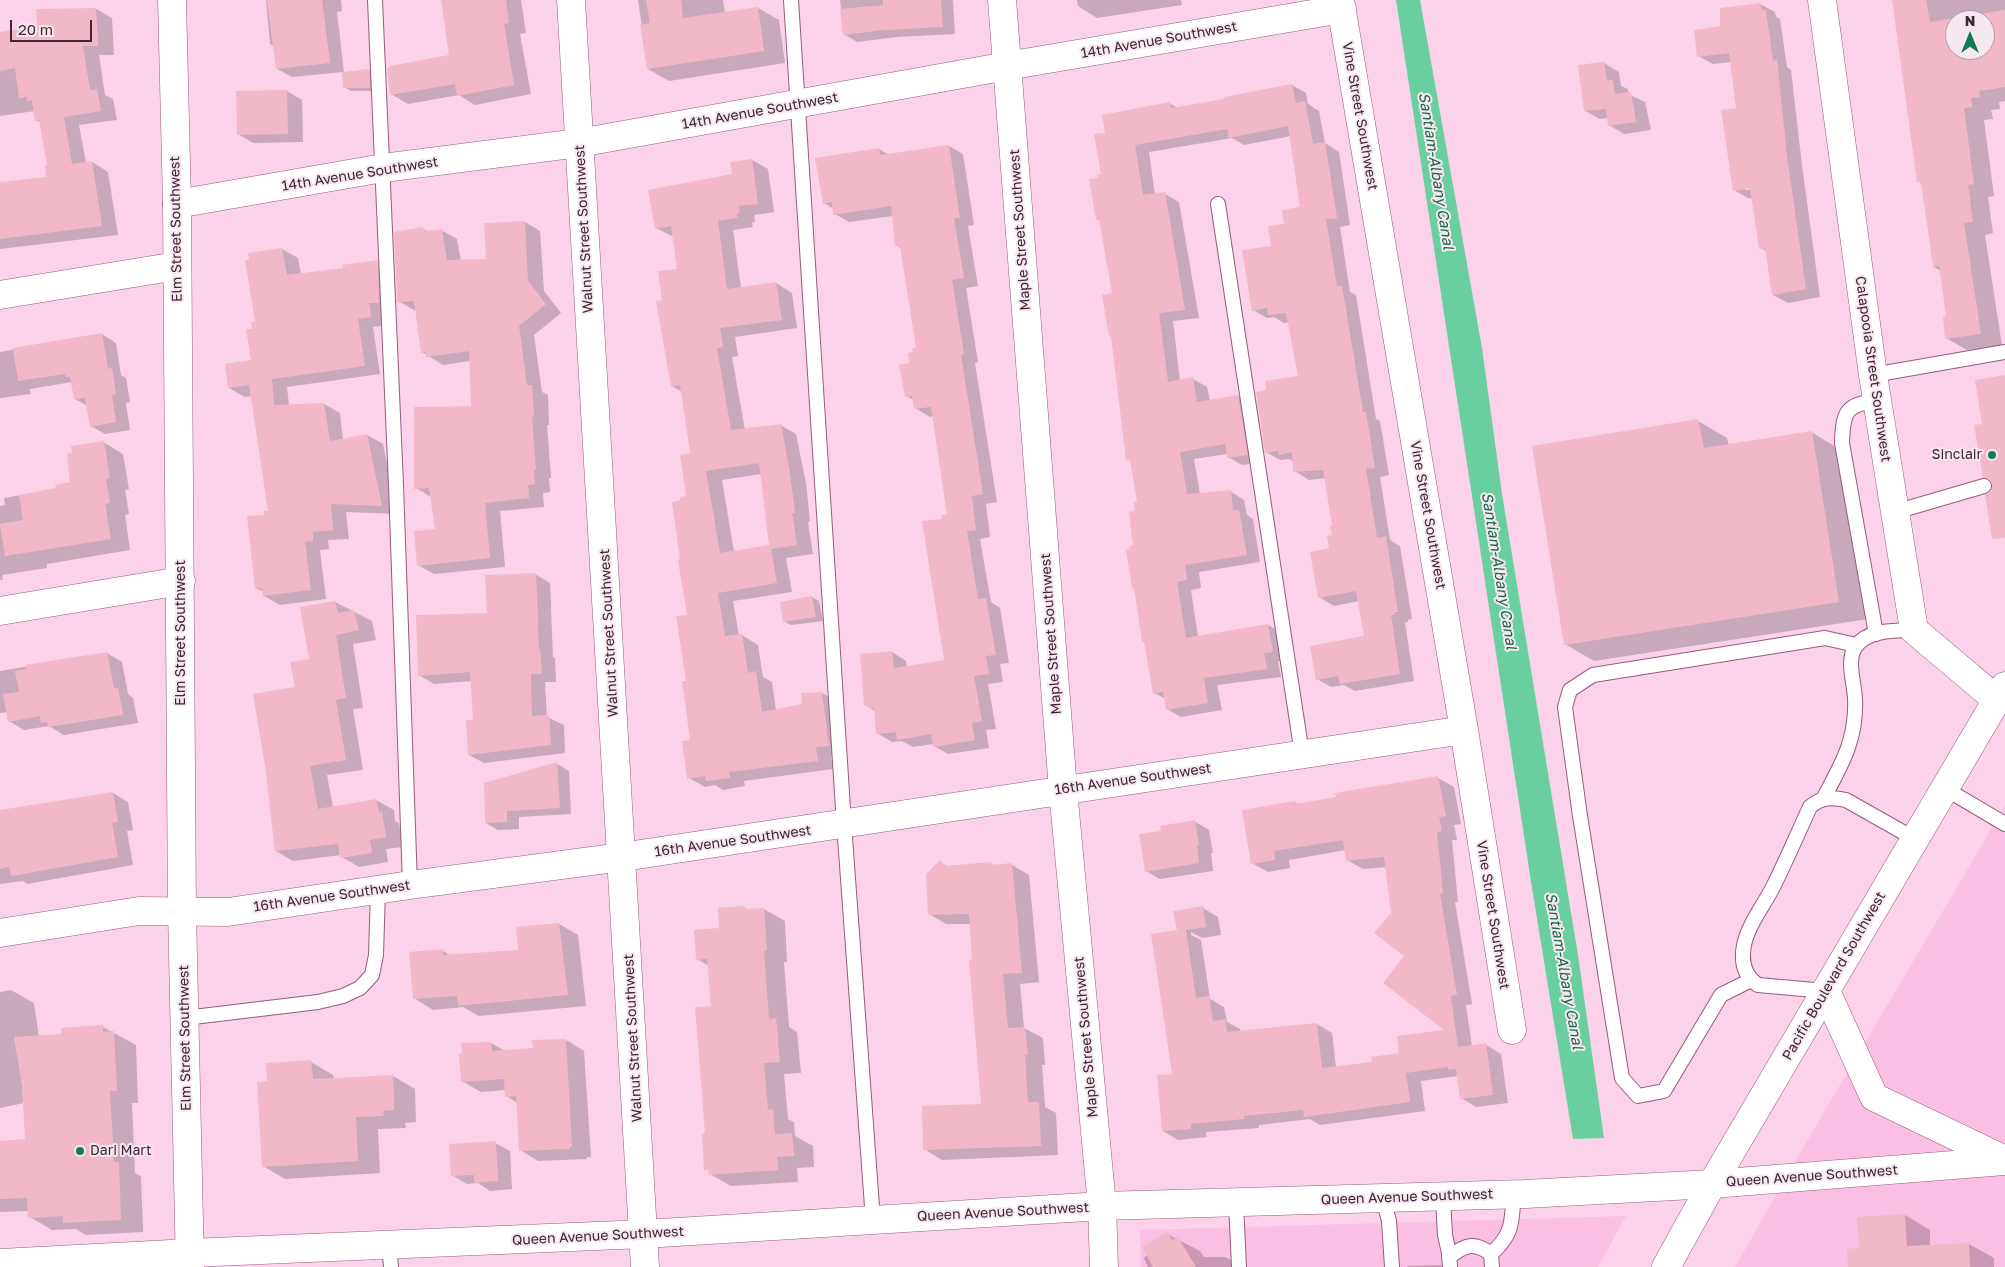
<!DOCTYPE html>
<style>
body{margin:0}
#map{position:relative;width:2005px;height:1267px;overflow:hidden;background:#fbd2ea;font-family:"Golos Text",sans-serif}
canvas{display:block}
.north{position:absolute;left:1945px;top:10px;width:50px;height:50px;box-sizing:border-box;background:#f6e8f0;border:1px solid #ad9aa5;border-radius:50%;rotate:0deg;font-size:14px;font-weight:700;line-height:20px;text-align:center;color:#3f2535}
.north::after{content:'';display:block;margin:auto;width:18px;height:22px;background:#0f7953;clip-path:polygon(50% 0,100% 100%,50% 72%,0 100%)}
.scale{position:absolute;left:10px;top:20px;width:82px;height:22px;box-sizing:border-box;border:2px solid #3f2535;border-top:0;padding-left:6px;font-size:15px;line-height:18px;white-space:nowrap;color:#3f2535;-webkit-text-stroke:4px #f6e8f0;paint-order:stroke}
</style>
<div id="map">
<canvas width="2005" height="1267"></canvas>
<div class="north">N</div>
<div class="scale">20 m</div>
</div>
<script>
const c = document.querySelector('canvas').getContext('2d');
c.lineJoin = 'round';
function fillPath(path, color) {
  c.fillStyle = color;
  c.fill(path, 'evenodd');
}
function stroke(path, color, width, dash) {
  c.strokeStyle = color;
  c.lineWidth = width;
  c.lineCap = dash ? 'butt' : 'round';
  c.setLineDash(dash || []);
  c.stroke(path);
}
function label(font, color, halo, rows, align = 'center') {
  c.font = font + ' "Golos Text",sans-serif';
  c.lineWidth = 4;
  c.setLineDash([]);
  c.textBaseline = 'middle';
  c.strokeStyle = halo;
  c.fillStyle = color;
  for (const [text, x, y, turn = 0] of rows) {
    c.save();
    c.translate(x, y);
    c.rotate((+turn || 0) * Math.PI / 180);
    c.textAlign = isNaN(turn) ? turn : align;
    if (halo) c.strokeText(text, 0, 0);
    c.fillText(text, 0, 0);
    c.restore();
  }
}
const built = new Path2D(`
 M2005,806V1267H1735L1817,1124Z
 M1626,1216L1598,1267H1141L1140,1230Z`);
const water = new Path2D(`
 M1396,0H1420L1482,348L1502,494L1578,955L1604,1138L1573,1139L1532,888Z`);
const shadow = new Path2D(`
 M266,0H341L342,11L337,12L344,73L369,71L376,75L377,91H351L344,87L343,72L292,77L277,69L275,47L270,44Z
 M442,0H521L526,33L520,34L531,94L475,105L459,95L408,104L391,94L388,69L450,56Z
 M638,0H723L725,13L758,8L779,20L785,63L669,81L648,69Z
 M840,0H953L955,34L897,37L857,42L844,34Z
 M1077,0H1181L1182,5L1097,18L1078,6Z
 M1893,0H2005V101L1999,102L2000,109L1991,110L1993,119L1984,120L1994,196L1988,197L1993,233L1985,235L2002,346L1967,350L1946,338L1947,317L1941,271L1934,267L1922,184L1918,181ZM1955,20H1985V50H1955Z
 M1760,4L1775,12L1776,17L1780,19L1787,67L1791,70L1802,165L1820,297L1788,303L1773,295L1766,251L1761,248L1753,198H1748L1734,190L1737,109L1731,62L1713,64L1698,56L1721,28ZM1745,188L1757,189L1745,190Z
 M96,9L112,18L114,55H99L105,95L113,99L117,120L79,125L86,163L92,162L108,172L118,235L0,249V183L48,178V166L41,123L36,120L35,111L0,116V33L38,27V10Z
 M1604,63L1619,72L1621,86L1628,89V94L1645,102L1651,130L1624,134L1609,125L1608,118L1600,119L1585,111Z
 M1292,85L1306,93L1308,104L1319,111L1325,143L1339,152L1350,225L1340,227L1350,292L1356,295L1376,419L1380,421L1389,475L1380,477L1390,540L1400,546L1412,619L1408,620V622L1405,623L1414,681L1355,691L1344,685L1331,687L1317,679L1365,637L1359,601L1334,606L1319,597L1334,526L1326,478L1309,480L1295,471L1294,462L1289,459L1280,460L1266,452L1267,391L1299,377L1289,322L1284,323L1274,317L1267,318L1253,310L1272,247L1285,225L1302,208L1291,136L1244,145L1232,138L1149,152L1155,195L1165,194L1179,202L1199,318L1173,321L1180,381L1193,379L1207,387L1210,401L1238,396L1252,404L1261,463L1242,465L1228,457L1227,454L1194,459L1200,494L1230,491L1244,500L1247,515L1253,519L1260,562L1199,572L1201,588L1191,590L1198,637L1268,625L1282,633L1286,660L1278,661L1281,677L1217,685L1222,710L1181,717L1167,709L1166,699L1154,693L1136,589L1133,588L1138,502L1132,462L1127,459L1112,337L1110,336L1113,294L1100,221L1097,219L1099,179L1103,175L1107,134L1169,103L1178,108L1226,100Z
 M287,91L302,100L303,142L253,143L238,134Z
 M949,146L963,154L974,225L968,226L978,286L966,288L978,362L975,363L997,502L986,504L990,537L980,539L991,602L1000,608L1009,663L1000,664L1003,682L988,684L996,729L986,730L989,748L948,754L934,746L933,744L913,747L902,741L892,742L877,733L875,711L865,705L892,652L906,661L907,667L945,661L943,520L949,516L934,416L930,417L915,408L914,400L906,396L911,364L917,349L902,249L896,245L893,216L849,222L835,214L834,209L824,203L879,149L889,155Z
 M752,160L768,169L774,212L754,215L755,222L752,223L753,227L733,230L741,288L776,283L792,293L797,328L735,337L738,356L732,357L745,430L780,425L796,434L806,483L810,521L808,522L813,554L786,558L792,592L733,601L739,636L742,635L758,645L763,677L772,682L776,711L804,705L822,693L838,702L845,754L831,756L833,769L744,781L745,786L723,790L715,785L705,787L689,778L692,741L688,616L682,560V501L688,497L692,454L682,392L672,386L664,301L678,270L674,237L656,228L733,175ZM761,474L771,546L734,552L722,480Z
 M525,222L540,231L544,291L561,313L534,335L542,392L548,395L549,425H547L551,478H549L550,492L543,493L544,507L500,511L505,567L434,574L418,565L437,530L431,497L416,488L472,408L470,361L443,365L422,352L417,310H414L398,301L423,229L429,232L441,230L457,239L461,261L488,260Z
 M282,249L298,258L301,275L344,269L377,261L393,270L386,325L373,327L380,374L287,387L289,405L324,404L340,413L343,440L367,435L383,444L397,514L346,512L349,539L328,540L329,549L320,550L326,599L280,605L264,596V592L256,588L266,516L269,512L252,396L245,397L229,388L252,361L254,330Z
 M102,334L116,343L121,375L126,378L130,402L126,403L130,430L105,434L91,426L88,406L75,399L72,382L30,389L31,394L0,398V352Z
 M1698,421L1727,438L1729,446L1811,432L1841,450L1868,619L1594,661L1565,644Z
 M103,442L123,454L129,489L125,490L129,514L125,515L130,550L47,564V568L2,575L3,580H0V506L5,505L4,498L57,489L72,484Z
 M535,574L550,583L553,657L555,658L556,682H545L547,717L564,725L565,753L484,763L469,755L474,722L472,681L434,684L419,675Z
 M812,597L819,601L823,621L791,625L784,621Z
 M335,602L372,621L376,640L353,644L363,708L353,709L363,770L327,775L333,807L376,800L394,810L395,821L399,823L403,847L386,849L388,862L359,867L342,857L341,855L293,861L276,851L296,688L311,660Z
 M107,653L122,662L128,694L133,698L138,723L64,735L49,726L24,730L9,721L8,712L0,713V671Z
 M557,764L569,771L571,814L519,817V829L498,830L486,823Z
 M1438,778L1454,787L1461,824L1454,825L1457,840H1452L1458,902H1455L1472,1004L1466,1005L1472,1046L1486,1045L1501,1054L1508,1103L1476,1107L1461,1098L1458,1076L1421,1081L1425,1111L1320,1125L1310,1119L1259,1125V1128L1206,1132L1207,1137L1178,1140L1163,1131L1173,1075L1178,931L1203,908L1218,917L1221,935L1202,938L1191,932V935L1201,940L1210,999L1224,1007L1227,1022L1240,1029V1032L1317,1024L1332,1033L1336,1067L1373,1063L1401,1054L1447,1031L1406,956L1392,913L1387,867L1363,869L1347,860L1346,850L1289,860L1290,868L1268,872L1252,863L1294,802L1300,805Z
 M113,793L128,802L133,830L127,831L133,865L27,884L23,881L0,884V843Z
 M1194,821L1209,830L1213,853H1211L1213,871L1160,879L1146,871L1162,832Z
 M940,862L948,867L992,864L995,866L1012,865L1029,875L1039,982L1020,984L1024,1028L1043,1038L1045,1065H1042L1045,1107L1056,1113L1058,1155L942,1160L924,1149L982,1105L971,924H946L929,914Z
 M744,907L748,910L764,909L785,921L787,962H784L789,1027L797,1032L801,1073L784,1074L788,1119L794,1122L795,1136L813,1146L814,1167L797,1168L798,1182L731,1186L710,1174V1171L705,1169L712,1007L709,966L697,959L720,929Z
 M559,924L578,935L586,1006L479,1016L463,1007L433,1010L414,998L443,951L451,956L519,951Z
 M11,990L34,1003L39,1037L63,1035L103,1027L136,1045L138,1103H132L135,1173L141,1176L143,1232L86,1235L76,1229L52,1230L30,1217L29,1211L0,1212V1142L26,1141L24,1103L0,1108V992Z
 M566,1040L584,1051L591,1157H587V1159L538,1161L520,1150L518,1103L506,1096V1090L481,1092L462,1081L491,1043L505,1051L534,1049Z
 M311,1062L333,1075L334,1079L393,1076L415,1089L416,1122L405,1123L406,1128L378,1129L380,1173L285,1179L263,1166Z
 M495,1143L510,1151L512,1189L490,1191L478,1183L467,1184L452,1175Z
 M1905,1215L1930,1230V1246L1969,1244L1994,1258V1267H1861Z
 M1167,1234L1200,1251L1204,1257H1225L1243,1267H1148L1144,1258Z
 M1441,1265L1444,1267H1407V1266Z`);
const building = new Path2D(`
 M267,0H322L330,63L276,69Z
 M441,0H506L509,23L504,24L514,85L457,96L455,84L390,95L387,68L390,67V66L449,55Z
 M646,0H681L683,18L758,7L764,51L647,69L640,25L650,23Z
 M883,0H941L943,27L884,30L843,35L840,9L883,5Z
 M1892,0H1926L1930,22L2005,10V87L1979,91L1980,97L1971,98L1972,107L1964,108L1974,184L1968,185L1973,222L1964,223L1981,334L1945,339L1943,317L1946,316L1939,266L1933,267L1921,182H1917ZM1955,20H1985V50H1955Z
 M1761,3L1762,10H1766L1773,61L1777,60L1787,156L1806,289L1772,295L1765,248L1759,249L1750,188L1733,191L1721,110L1736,108L1729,53L1697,57L1694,30L1720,26V8Z
 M96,8L98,46H83L90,90L97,89L101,111L64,117L72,164L92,161L102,226L0,239V182L46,177L45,166L47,165L39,120L35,121L32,100L27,101V97L19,98L15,68L0,71V32L37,26L36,9Z
 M1604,62L1607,80H1613L1615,94L1631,92L1636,122L1608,126L1606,109L1584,111L1578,65Z
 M369,69L370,88H343L342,72Z
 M1292,84L1296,103L1305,101L1313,144L1325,142L1337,218L1326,219L1337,286H1342L1363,412H1366L1375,468L1366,469L1377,538L1386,536L1398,612H1394L1395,615H1391L1400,674L1340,684L1338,676L1316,680L1310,646L1364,636L1356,591L1318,598L1310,552L1329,548L1327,536L1332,535L1330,526L1332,525L1323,470L1293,472L1292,452L1279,455L1278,451L1265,453L1256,392L1266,390L1265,381L1298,376L1286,313L1268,315L1267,308L1252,311L1242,250L1271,246L1268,226L1284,224L1282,210L1300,207L1288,126L1229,138L1227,129L1135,145L1143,195L1165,192L1185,310L1159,313L1168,382L1193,377L1197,402L1238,395L1248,455L1227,458L1225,444L1180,452L1187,494L1231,490L1233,510H1239L1247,555L1185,565L1187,580L1177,582L1186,638L1268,624L1273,652L1264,653L1267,669L1204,678L1208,703L1166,710L1163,692L1153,694L1144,642H1142L1134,588L1132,589L1126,549H1130L1129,546H1133L1129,512L1135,511L1134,502L1137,501L1130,460H1126L1111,336H1109L1102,295L1112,293L1099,219L1096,220L1089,179L1098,178L1097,175L1101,174L1094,134L1105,133L1102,115L1170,102L1171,108L1224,99V97Z
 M287,90L288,134L237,135L236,91Z
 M949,145L960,218H954L964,278L952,280L964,354L961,355L983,494L972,496L976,530L967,531L978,599L986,598L996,655L986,656L989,674L974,676L982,721L972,723L975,740L933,747L931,734L897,740L896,732L876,734L874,708H869V706H864L860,654L892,651L894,668L944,660L922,521L942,519L941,515H947L931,407L914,409L912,396L905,397L899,365L909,363L908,353L913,352L912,348H916L900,246H895L891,206L833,215L832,202L823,204L815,158L879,148L880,155Z
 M752,159L758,204L739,206L740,213L737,214V218L718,221L727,289L776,282L782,320L720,328L723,347L717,348L731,430L781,424L790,473L795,513H792L797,545L771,549L777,583L718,593L725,636L742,634L748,673L756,671L762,712L802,704L801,693L822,692L829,746L816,747L818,761L729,772L730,778L706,781L705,776L687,779L682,741L690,740L682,681H686L676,616L687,615L678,560L680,559L672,502L680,500V497L686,496L680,455L690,453L680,385L671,387L656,301L662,300L658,271L677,269L671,226L655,229L648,190L732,174L730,162ZM759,463L769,545L720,553L706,471Z
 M525,221L528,281L546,304L519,326L527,385H532L534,417H532L536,470H534L535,484L528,485L529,498L485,503L490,558L417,566L414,531L435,529L429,488L414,489V407L471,406L469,351L426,357V352L421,353L414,301L397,302L394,232L423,227L424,231L442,229L447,260L486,259L484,223Z
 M282,248L287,275L343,268L342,265L378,260L379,303H369L371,317L358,319L365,366L272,379L274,405L324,403L330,441L367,434L382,506L331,504L333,530L313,532V541L305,542L311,590L263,596L262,588L255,589L247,516L264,515V511H268L249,385L228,388L225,364L251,360L246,329H252L251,322L255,321L245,260H249L248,253Z
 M102,333L108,369L112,368L116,394L112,395L116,422L90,427L85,398L74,399L70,377H66L65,374L18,381L13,348Z
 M2005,375V538L1992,539L1985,495L1991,492L1992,484L1990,479L1983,478L1974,425L1982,424L1975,380Z
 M1698,419L1704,448L1812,431L1839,602L1564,645L1532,446Z
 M104,441L110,478L106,479L110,503L105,504L111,539L5,556L0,524L23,520L19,495L56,488L55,485L70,482L67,454L72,453L71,446Z
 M536,573L539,649L540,648L542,674H531L532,716L549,715L551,745L468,755L466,720H473L470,672L418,676L416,615L487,613L485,575Z
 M812,596L816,617L783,622L780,602Z
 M335,601L338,613L354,610L359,630L336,635L346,698L336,700L346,760L310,766L318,809L376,799L379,812L382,811L386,837L370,840L372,853L340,858L338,844L275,851L265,766L253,694L295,687L290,662L309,659L300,607Z
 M107,652L114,688H118L123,715L48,727L47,722L41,723L40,716L8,722L3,694L19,692L15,671L26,669L25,665Z
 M557,762L560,808L507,811V822L485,823L484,783Z
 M1438,776L1446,816L1439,817L1442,831L1437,832L1443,893L1440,894L1457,995L1451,996L1458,1047L1486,1043L1493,1095L1460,1099L1456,1069L1448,1070V1067L1406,1073L1410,1102L1304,1117L1303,1110L1244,1116V1119L1191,1124V1129L1162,1131L1157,1075L1172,1074L1151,934L1177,930L1173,911L1203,906L1206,927L1186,930L1196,998L1209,996L1213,1021L1225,1019L1227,1032L1317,1023L1322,1068L1372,1062L1371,1057L1399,1053L1397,1036L1444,1030L1383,983L1404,956L1374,933L1391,913L1384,857L1346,861L1343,840L1274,851L1275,860L1251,864L1242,810L1295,801V804L1336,797L1335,793Z
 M113,792L118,822L112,823L118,857L11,876L9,867L0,869V810Z
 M1195,820L1199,845H1197L1199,863L1145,872L1139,834L1161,831L1160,826Z
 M940,860L945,866L992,862V865L1012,863L1022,973L1003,974L1008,1028L1025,1027L1028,1055H1025L1028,1102H1039L1041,1146L923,1150L922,1106L981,1104L969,960H972L969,914L928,915L926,874Z
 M744,906L745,909L764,908L767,950L764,951L769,1019L776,1018L780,1062L764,1063L768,1110L773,1109L775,1134L792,1133L794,1156L777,1157L778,1170L709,1175L708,1170H704L702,1134L705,1133L695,1007L711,1006L707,959L696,960L694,930L719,928L718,908Z
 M559,923L568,995L458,1006L457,996L413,999L409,952L443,949V955L518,950L516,927Z
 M103,1025V1032L114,1031L117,1091H110L114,1162H119L121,1220L63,1223V1216L28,1218L27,1198L0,1199V1141L25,1139L22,1086L14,1037L61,1034V1028Z
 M566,1039L572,1147H569V1149L519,1151L516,1096L505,1097L504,1079L461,1082L459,1054L462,1053L461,1043L491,1042L492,1051L533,1048L532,1040Z
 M311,1060L313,1079L393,1075L394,1110L383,1111L384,1116L356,1117L358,1161L262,1167L257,1082L267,1081L266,1063Z
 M496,1141L498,1181L474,1183V1175L451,1176L449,1144Z
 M1905,1214L1907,1246L1969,1243L1970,1267H1848L1847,1249L1859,1248L1857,1217Z
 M1167,1232L1172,1240L1178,1237L1196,1267H1153L1142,1247Z`);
const lane = new Path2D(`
 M375,0L396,485L410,885
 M791,0L844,824L873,1220
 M1218,204L1302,754
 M1873,375L2005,352
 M1895,512L1984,486
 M1876,634L1842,443C1843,413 1845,404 1877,401
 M1944,788L2005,824
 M1823,799C1842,764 1857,739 1855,698C1854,682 1846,659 1856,646C1869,629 1895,631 1914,630
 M1751,980L1721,995L1664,1091L1638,1096L1622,1078L1580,816L1565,707L1570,690L1593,675L1825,638L1856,645
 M1826,991L1758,985C1744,976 1741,961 1744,945C1748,925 1764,905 1773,887C1786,861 1798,833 1810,807C1821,797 1832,797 1846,800L1915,839
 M185,1018L318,1002L343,996L360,988L372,975L376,955L378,890
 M1443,1197L1445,1235L1449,1253L1450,1267
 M1383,1198L1389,1221L1392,1267
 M1236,1203L1239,1267
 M389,1245L391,1267
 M1491,1254C1514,1233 1511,1223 1514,1194
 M1449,1257C1465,1245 1474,1241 1491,1254L1492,1267`);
const street = new Path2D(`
 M571,0L645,1267
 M1002,0L1063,790L1102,1206L1104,1267
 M1340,0L1464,730L1512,1030
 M1822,0L1873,375L1914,630L1997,700
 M177,204L383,168L579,143L1007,66L1342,9
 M0,295L177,266
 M0,611L181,581
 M0,933L139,911L228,912L410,885L622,857L1464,730`);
const secondary = new Path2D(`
 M172,0L177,204L182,911L190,1267
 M0,1263L190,1253L644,1234L1102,1206L1525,1194L1712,1184L2005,1161`);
const primary = new Path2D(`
 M1826,991L1874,1097L2005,1160
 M1666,1267L1712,1184L2005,686`);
const markers = [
 [1992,455,5,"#0f7953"],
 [80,1151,5,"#0f7953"]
];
const streetNames = [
 ["14th Avenue Southwest",1159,40,-10],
 ["14th Avenue Southwest",760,111,-10],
 ["Vine Street Southwest",1360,116,80],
 ["14th Avenue Southwest",360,174,-9],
 ["Elm Street Southwest",176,229,-91],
 ["Walnut Street Southwest",584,229,-93],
 ["Maple Street Southwest",1020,230,-94],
 ["Calapooia Street Southwest",1873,369,82],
 ["Vine Street Southwest",1428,515,80],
 ["Elm Street Southwest",181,633,-90],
 ["Walnut Street Southwest",609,633,-93],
 ["Maple Street Southwest",1051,634,-94],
 ["16th Avenue Southwest",1133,779,-8],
 ["16th Avenue Southwest",733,841,-8],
 ["16th Avenue Southwest",332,896,-8],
 ["Vine Street Southwest",1493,915,81],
 ["Pacific Boulevard Southwest",1834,976,-60],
 ["Maple Street Southwest",1086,1037,-95],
 ["Elm Street Southwest",185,1038,-91],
 ["Walnut Street Southwest",633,1038,-93],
 ["Queen Avenue Southwest",1812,1176,-4],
 ["Queen Avenue Southwest",1407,1197,-2],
 ["Queen Avenue Southwest",1003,1212,-3],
 ["Queen Avenue Southwest",598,1236,-3]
];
const poiNames = [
 ["Sinclair",1982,455],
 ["Dari Mart",90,1151,"left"]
];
const waterNames = [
 ["Santiam-Albany Canal",1436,171,81],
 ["Santiam-Albany Canal",1499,571,81],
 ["Santiam-Albany Canal",1564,971,80]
];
fillPath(built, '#fabfe3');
fillPath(water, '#69cfa0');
fillPath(shadow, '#0003');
fillPath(building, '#f3b8c7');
stroke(lane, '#965b80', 16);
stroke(street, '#965b80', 29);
stroke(secondary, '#965b80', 29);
stroke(primary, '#965b80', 29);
stroke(lane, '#fff', 14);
stroke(street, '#fff', 28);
stroke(secondary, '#fff', 28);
stroke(primary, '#fff', 28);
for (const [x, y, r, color] of markers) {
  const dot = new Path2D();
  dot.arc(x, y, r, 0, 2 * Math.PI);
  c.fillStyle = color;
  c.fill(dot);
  stroke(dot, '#f6e8f0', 2);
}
label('14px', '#3f2535', '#f6e8f0', streetNames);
label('14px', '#3f2535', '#f6e8f0', poiNames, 'right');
label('italic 15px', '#1b6748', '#f6e8f0', waterNames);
</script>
